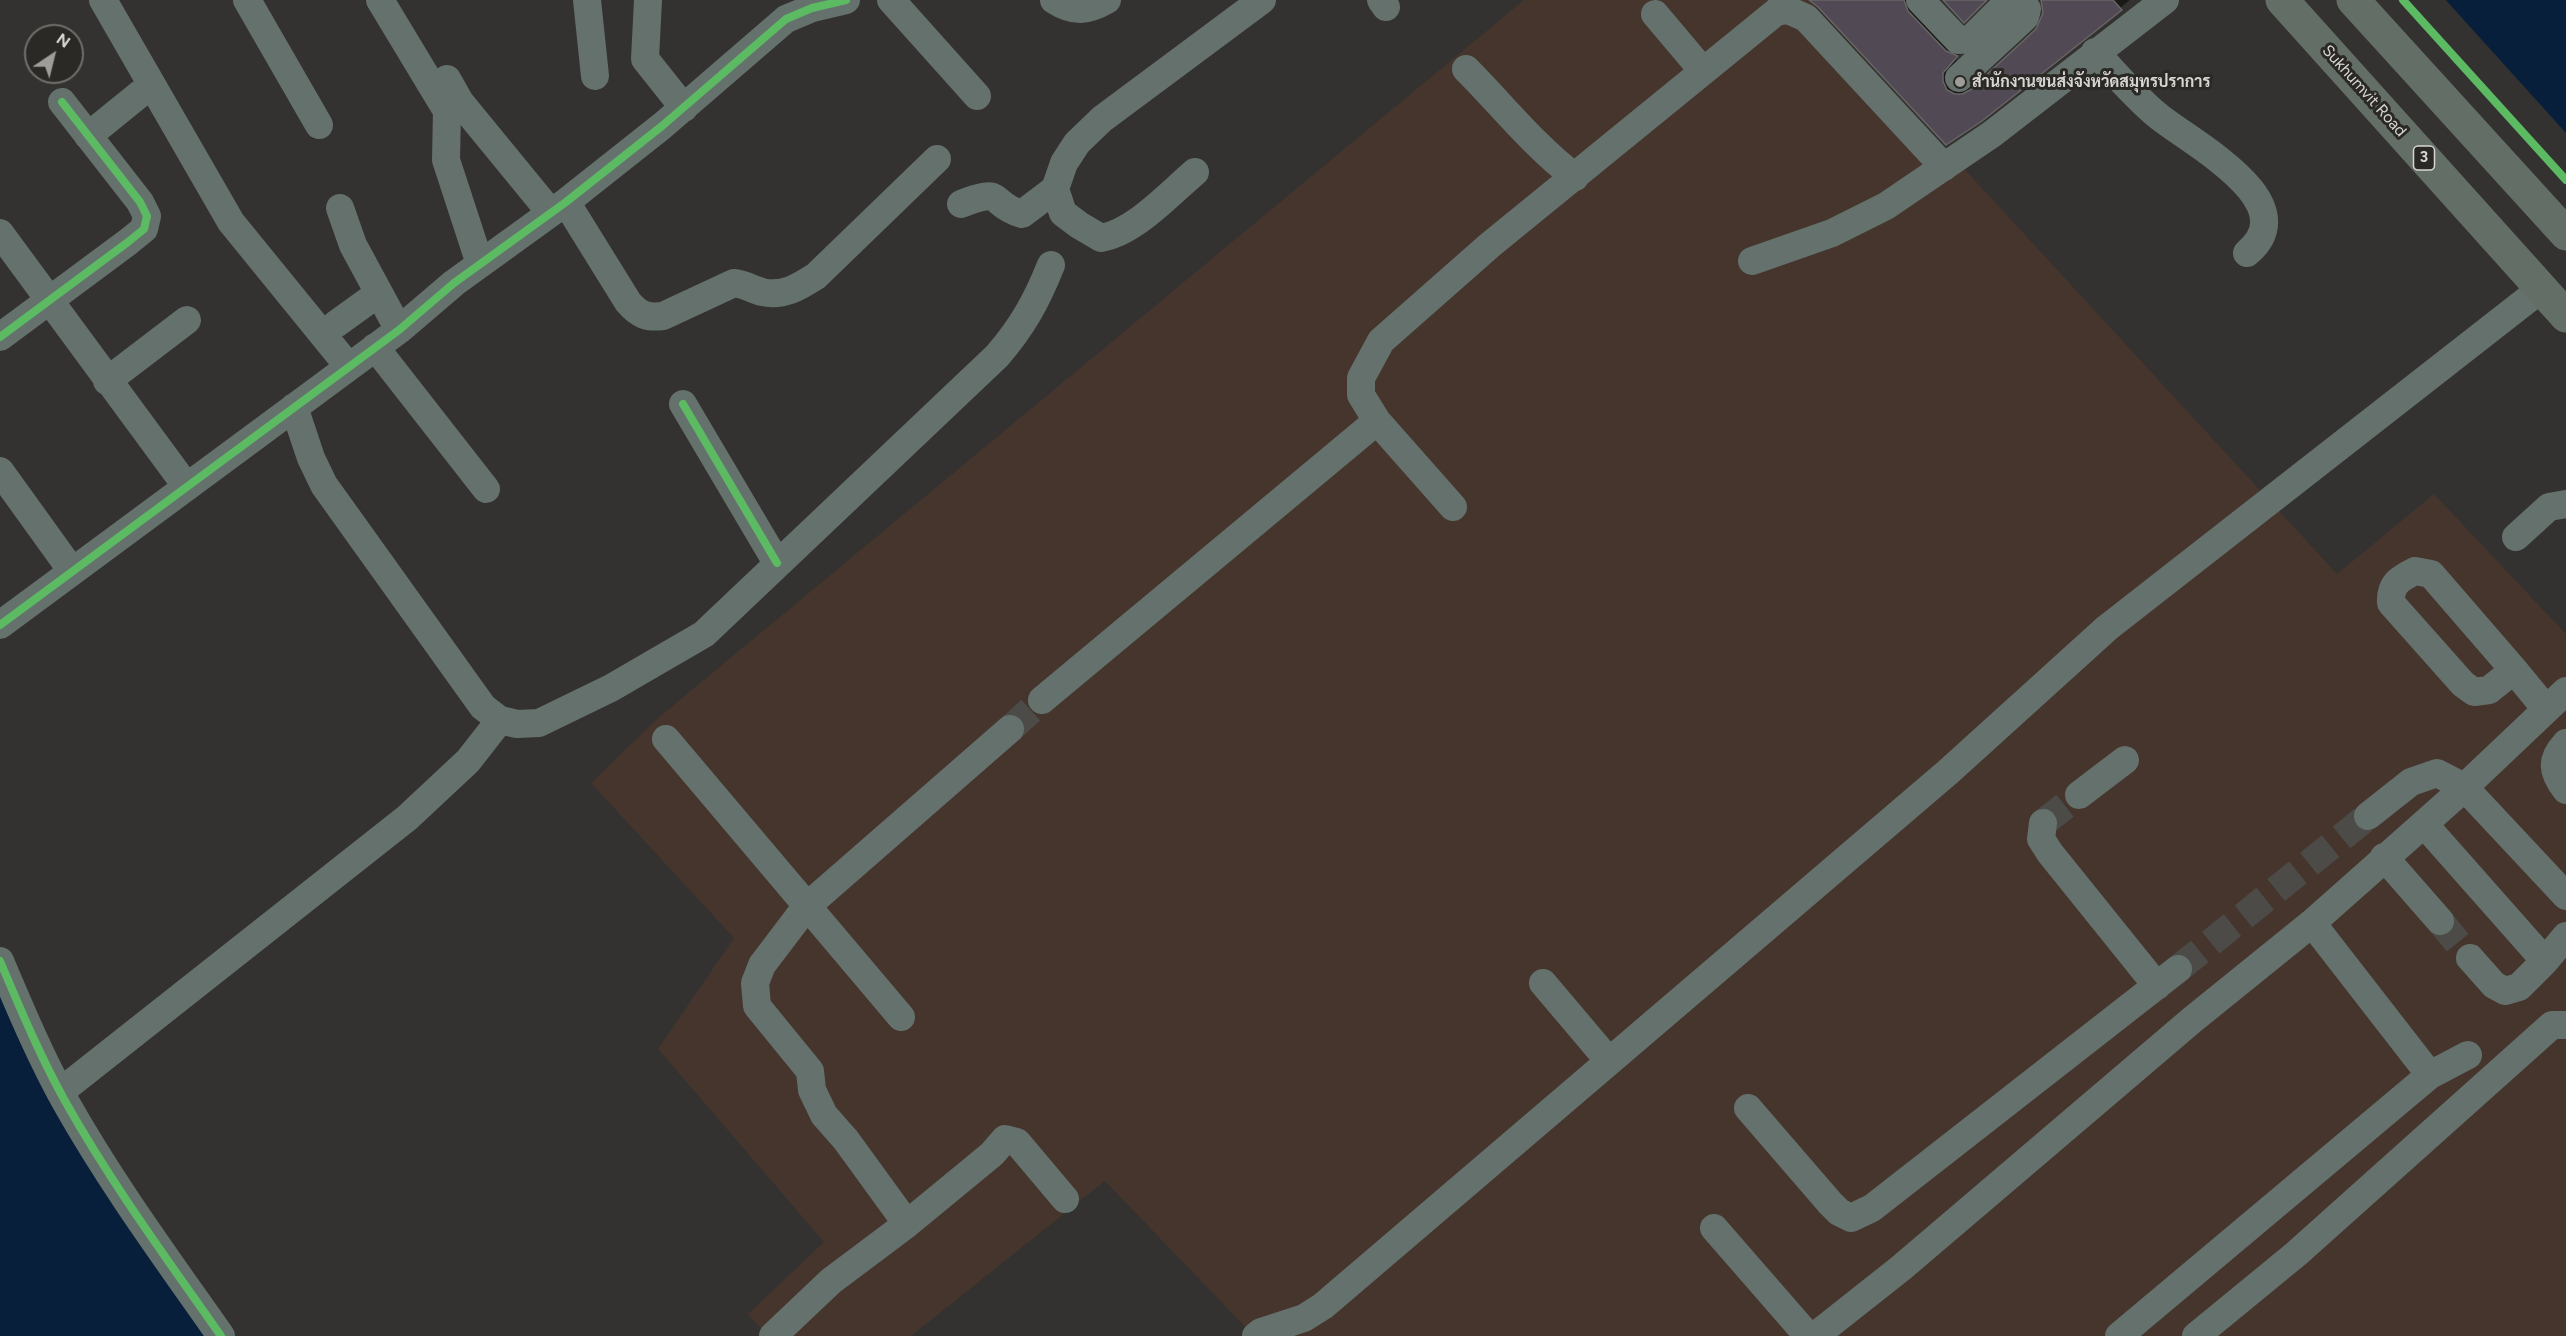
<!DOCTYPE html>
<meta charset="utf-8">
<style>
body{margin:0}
#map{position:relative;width:2566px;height:1336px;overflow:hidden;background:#343230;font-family:Figtree,sans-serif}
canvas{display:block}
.north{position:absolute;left:24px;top:24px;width:60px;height:60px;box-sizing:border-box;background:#2b2925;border:2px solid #706e6b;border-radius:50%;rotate:35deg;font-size:16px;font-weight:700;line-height:24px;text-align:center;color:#d7d6d3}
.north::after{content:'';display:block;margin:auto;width:21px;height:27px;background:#9e9d9a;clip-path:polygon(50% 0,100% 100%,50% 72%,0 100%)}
</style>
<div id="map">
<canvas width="2566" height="1336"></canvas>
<div class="north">N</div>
</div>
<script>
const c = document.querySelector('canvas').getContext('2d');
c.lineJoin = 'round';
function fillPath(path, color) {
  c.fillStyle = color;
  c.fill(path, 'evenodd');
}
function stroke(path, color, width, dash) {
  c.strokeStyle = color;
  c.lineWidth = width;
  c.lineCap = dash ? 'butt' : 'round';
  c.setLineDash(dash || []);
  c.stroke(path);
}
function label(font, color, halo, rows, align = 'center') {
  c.font = font + ' Figtree,Sarabun,sans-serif';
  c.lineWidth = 6;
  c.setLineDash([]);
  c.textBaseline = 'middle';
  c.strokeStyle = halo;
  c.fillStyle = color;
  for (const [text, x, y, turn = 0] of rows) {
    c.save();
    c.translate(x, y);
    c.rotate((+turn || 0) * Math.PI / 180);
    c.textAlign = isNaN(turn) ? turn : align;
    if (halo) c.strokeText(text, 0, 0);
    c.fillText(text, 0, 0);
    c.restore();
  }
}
const industrial = new Path2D(`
 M1524,0H1809L2337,574L2434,494L2566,634V1336H1254L1105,1181L911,1336H768L748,1314L824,1242L658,1049L734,938L591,783L658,718Z`);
const water = new Path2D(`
 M2446,0H2566V133L2453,8Z
 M0,953L33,1038L224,1336H0Z`);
const shadow = new Path2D(`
 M1811,0H1924L1970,43L1957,57L1956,68L1968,80L1978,81L1986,77L2039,27L2045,6L2041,0H2130L1981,119Z`);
const building = new Path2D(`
 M1809,0H1904L1908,11L1946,51L1958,56L1943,73V81L1947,90L1955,94H1962L1970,90L2036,29L2043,13L2041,0H2113L2122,10L1982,121L1946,145L1818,7Z
 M1943,0H1987L1964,23Z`);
const minorTunnel = new Path2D(`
 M1010,729L1042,700
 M2043,823L2079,795
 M2440,921L2470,958
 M2178,969L2368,816`);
const minor = new Path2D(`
 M103,0L231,222L349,367
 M247,0L319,125
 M380,0L447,111L446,160L480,264
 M587,0L595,76
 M648,0L645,59L684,108
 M891,0L977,96
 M1054,0C1074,13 1088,11 1107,0
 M1381,0L1386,7
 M1920,0L1958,40L1971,39L2010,0
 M1655,14L1703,71
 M2095,52C2115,73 2135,97 2157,115C2189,142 2308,202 2247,253
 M1466,69C1502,105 1534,146 1575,177
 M1959,78L2025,17L2027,9L2021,0
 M447,79L460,102L551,213
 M88,136L141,93
 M1195,172C1169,194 1135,232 1101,238L1079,225L1063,213L1055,189L1064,163L1077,143L1102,119L1262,0
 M566,202L628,302C639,315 647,318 663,316L734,283C744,284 752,289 762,292C783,297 799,287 816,276L937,159
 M961,204C1007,186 987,204 1022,214L1055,189
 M340,208L353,245L399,330
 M0,233L187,487
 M1752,261L1832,233L1886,206L1992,134L2165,0
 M336,324L379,293
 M0,337L128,242L144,229L147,216L140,202L62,102
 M375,347L486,489
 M107,381L187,320
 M683,404L777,563
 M294,407L311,458L324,485L483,707L500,720L517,724L539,723L611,688L704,634L997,356C1023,326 1037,300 1051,265
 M1377,421L1453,507
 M0,471L72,571
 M2516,537L2549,507L2566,504
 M2415,571L2431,574L2514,670L2489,690L2474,692L2463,684L2391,603C2390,584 2399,579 2415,571Z
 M0,625L399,330L454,283L566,202L662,126L786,19L812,8L846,0
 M2514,670L2546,709
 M1042,700L1377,421L1361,395V378L1381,341L1490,245L1776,12L1788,10L1806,18L1944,167
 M666,739L901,1017
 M2566,743C2550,760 2552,772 2566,790
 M2079,795L2125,760
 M2368,816L2411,782L2437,773L2464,787L2566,896
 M2043,823L2041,839L2050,853L2157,986
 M2424,824L2545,961L2566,936
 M2384,857L2440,921
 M2470,958L2494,985L2505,991L2519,987L2545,961
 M0,961C20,1008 40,1056 65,1101C111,1183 167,1259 221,1336
 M1543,983L1609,1061
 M2430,1075L2468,1055
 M60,1092L407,818L468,761L500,720
 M1748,1108L1830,1203L1839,1212L1851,1218L1872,1208L2178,969
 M907,1224L992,1154L1005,1139L1017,1142L1065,1199
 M1714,1228L1808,1336
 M773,1336L831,1281L907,1224L846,1140L824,1115L812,1090L810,1071L757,1006L755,983L762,965L806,907L1010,729
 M1256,1336L1261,1332L1304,1318L1323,1306L1948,772L2107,628L2541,289
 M1815,1336L1901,1268L2192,1020L2312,923L2453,798L2566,691
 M2119,1336L2430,1075L2312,923
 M2196,1336L2296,1254L2552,1025H2566`);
const highway = new Path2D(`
 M2282,0L2566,316
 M2353,0L2566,234`);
const cycleway = new Path2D(`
 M2403,0L2566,180
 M0,337L128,242L144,229L147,216L140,202L62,102
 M683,404L777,563
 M0,625L399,330L454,283L566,202L662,126L786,19L812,8L846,0
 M0,961C20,1008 40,1056 65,1101C111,1183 167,1259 221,1336`);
const markers = [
 [1960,82,6,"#9e9d9a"]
];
const shields = [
 [2424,158,21]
];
const shieldNames = [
 ["3",2424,158]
];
const poiNames = [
 ["สำนักงานขนส่งจังหวัดสมุทรปราการ",1972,82]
];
const streetNames = [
 ["Sukhumvit Road",2364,91,48]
];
fillPath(industrial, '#45352d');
fillPath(water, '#071f3a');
fillPath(shadow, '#0007');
fillPath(building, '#514a55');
stroke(building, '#676665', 1.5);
stroke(minorTunnel, '#4c4b48', 28, [28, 14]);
stroke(minor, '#65716c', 28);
stroke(highway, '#636e67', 33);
stroke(cycleway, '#5cba63', 8);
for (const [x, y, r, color] of markers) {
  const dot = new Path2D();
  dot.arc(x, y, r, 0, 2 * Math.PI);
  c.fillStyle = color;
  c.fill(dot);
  stroke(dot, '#2b2925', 2);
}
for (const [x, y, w] of shields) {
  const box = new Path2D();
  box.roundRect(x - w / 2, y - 12, w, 24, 4.5);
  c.fillStyle = '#2b2925';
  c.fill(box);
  stroke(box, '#d7d6d3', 1.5);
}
label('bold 15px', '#d7d6d3', null, shieldNames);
label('bold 16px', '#d7d6d3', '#2b2925', poiNames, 'left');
label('16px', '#d7d6d3', '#2b2925', streetNames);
</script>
